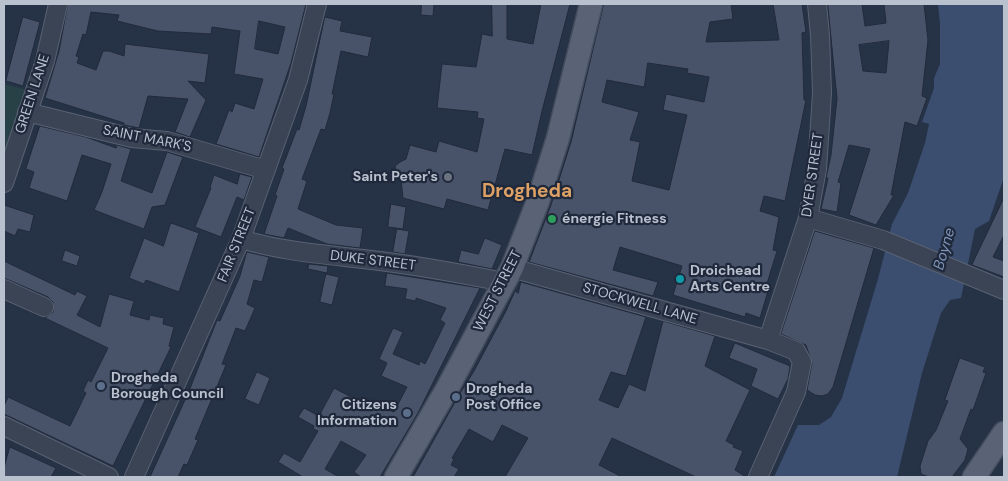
<!DOCTYPE html>
<meta charset="utf-8">
<style>
body{margin:0}
#map{position:relative;width:1008px;height:481px;overflow:hidden;background:#263246;font-family:"DM Sans",sans-serif}
canvas{display:block}
.frame{position:absolute;inset:0;border:5px solid #b9c0ce;pointer-events:none}
</style>
<div id="map">
<canvas width="1008" height="481"></canvas>
<div class="frame"></div>
</div>
<script>
const c = document.querySelector('canvas').getContext('2d');
c.lineJoin = 'round';
function fillPath(path, color) {
  c.fillStyle = color;
  c.fill(path, 'evenodd');
}
function stroke(path, color, width, dash) {
  c.strokeStyle = color;
  c.lineWidth = width;
  c.lineCap = dash ? 'butt' : 'round';
  c.setLineDash(dash || []);
  c.stroke(path);
}
function label(font, color, halo, rows, align = 'center') {
  c.font = font + ' "DM Sans",sans-serif';
  c.lineWidth = 4.5;
  c.setLineDash([]);
  c.textBaseline = 'middle';
  c.strokeStyle = halo;
  c.fillStyle = color;
  for (const [text, x, y, turn = 0] of rows) {
    c.save();
    c.translate(x, y);
    c.rotate((+turn || 0) * Math.PI / 180);
    c.textAlign = isNaN(turn) ? turn : align;
    if (halo) c.strokeText(text, 0, 0);
    c.fillText(text, 0, 0);
    c.restore();
  }
}
const green = new Path2D(`
 M4,84L27,90L4,155Z`);
const water = new Path2D(`
 M938,4H1004V177L989,221L975,229L961,298L950,300L941,313L922,373L897,477H774L798,425H819L831,417L842,398L878,279L892,224L908,193L925,143L929,124L922,122L934,88V78L940,64V24Z`);
const building = new Path2D(`
 M68,4H306L291,63L259,157L216,144L229,110L232,112L235,103L254,109L263,79L234,74L240,31L212,27L211,34L158,31L117,21L119,15L91,12L86,35L83,34L76,56L79,57L77,63L96,70L103,51H109L124,56L125,44L209,54L205,83L188,81L206,100L190,137L175,132L188,99L148,96L139,128L124,125V123L45,98L59,51ZM259,21L285,27L278,54L255,49Z
 M422,4H434L433,16L421,15Z
 M492,4H507V39L533,44L541,4H570L542,111L532,155L505,149L488,210L447,199L444,209L403,198L401,180L396,174L395,166L400,162L406,159L410,145L436,152L439,141L477,152L484,119L477,118L478,112L437,108L442,64L476,67L482,34L492,36Z
 M604,4H731L733,19L710,22L706,42L779,40L773,4H802L806,32L802,33L804,100H806L785,201L764,196L760,211L779,217L773,250L777,251L765,290L768,291L760,318L746,313L745,317L673,295L682,266L620,247L613,270L658,282L653,296L529,262L551,205L571,142ZM648,63L688,69L687,73L709,77L704,102L666,94L663,110L687,115L669,190L632,181L640,142L630,140L639,112L602,102L607,80L644,87Z
 M828,4H862L865,26L886,23L884,4H924L928,40L922,96L927,98L917,126L905,122L891,195H894L876,225L849,215L870,149L849,145L838,182L841,183L837,212L821,209L828,178H826L831,155L837,99ZM889,41L886,73L863,71L859,45Z
 M23,17L40,22L23,86L6,81Z
 M325,17L342,21L340,31L372,37L368,57L341,51L332,94H334L330,113L325,130L321,129L302,179L307,181L298,209L336,225L363,228L360,248L327,244L288,228L284,238L264,234L277,196L275,195L284,169L282,168L297,129L299,130L306,106Z
 M40,126L86,137L116,148L117,145L131,149L121,181L152,193L167,152L183,157L165,205L152,207L144,229L94,210L102,192L111,164L82,155L67,201L29,188L34,172L26,169Z
 M240,174L252,177L244,200L237,197L221,237L195,227L211,188L210,187L214,175L237,184Z
 M1004,198V235L993,257L1004,261V277L972,265Z
 M391,204L406,207L403,229L388,227Z
 M4,205L34,215L30,232L18,229L15,236L4,231Z
 M171,223L199,233L179,292L146,280L144,284L129,278L144,238L163,246Z
 M397,229L409,231L405,254L393,252Z
 M815,231L874,248L833,387L828,394L822,396L815,395L807,390L812,363L806,345L781,334Z
 M485,238L502,245L492,269L458,262L461,250L478,254Z
 M65,250L80,256L77,266L62,261Z
 M247,252L269,257L262,282L254,280L247,304L255,308L245,331L236,328L222,364L226,365L195,439L198,440L187,465L184,464L178,477H150L189,391L217,320L220,321L240,276Z
 M4,261L75,295L77,291L87,296L77,315L100,327L109,294L134,301L130,315L149,320L150,315L164,318L163,324L174,327L169,346L171,347L113,466L4,414V406L8,397L70,426L86,393L83,391L88,380L91,382L108,348L45,318L53,312V302L48,297L4,278Z
 M309,264L328,266L327,273L308,269Z
 M387,273L480,288L418,413L380,477H361L354,472L366,455L341,441L325,469L339,477H303L278,462L284,453L300,462L318,431L313,429L314,426L298,417L304,408L319,416L334,388L370,407L371,404L394,412L407,387L381,376L387,363L379,359L393,328L403,332L393,354L419,365L420,361L425,364L445,323L440,320L446,308L416,298V301L405,299L407,289L385,286Z
 M326,274L339,277L332,305L320,302Z
 M521,282L646,317L626,376L611,372L599,400L618,408L629,384L645,391L663,321L715,336L705,366L750,390L726,441L734,445L733,447L743,451L735,470L746,477H696L612,438L599,465L622,477H505L528,438L502,425L493,442L469,429L452,458L454,459L451,465L459,469L454,477H413L459,395L474,371L506,311L515,291L518,293Z
 M735,343L790,366L788,379L778,399L751,386L757,369L729,358Z
 M960,358L985,367L983,372L986,373L973,410L971,409L960,439L968,449L965,460L952,477H929L921,474L920,466L928,441L936,430L948,401L945,400Z
 M257,372L270,378L259,405L245,399Z
 M10,447L56,468L51,477H4V468Z`);
const minor = new Path2D(`
 M27,112L132,138L167,141L266,170
 M4,183L45,61L58,4
 M808,218L883,240L1004,290
 M241,239C287,253 334,255 380,261C422,266 463,274 504,282
 M512,268L768,340L796,351L802,362L796,392L758,477
 M4,289L44,307
 M768,340L808,218L817,169L822,93L820,35L817,4
 M4,426L109,477
 M134,477L241,239L298,80L317,4`);
const major = new Path2D(`
 M396,477L447,389L512,268L538,201L558,138L591,4
 M974,477L1004,433`);
const markers = [
 [448,177,5,"#6b7280"],
 [552,219,5,"#2e9e5b"],
 [680,279,5,"#0f9aa8"],
 [101,386,5,"#5c6f8a"],
 [456,397,5,"#5c6f8a"],
 [407,413,5,"#5c6f8a"]
];
const streetNames = [
 ["GREEN LANE",33,94,-72],
 ["SAINT MARK'S",147,139,11],
 ["DYER STREET",813,175,-82],
 ["FAIR STREET",237,245,-68],
 ["DUKE STREET",373,261,7],
 ["WEST STREET",498,291,-63],
 ["STOCKWELL LANE",640,304,16]
];
const poiNames = [
 ["Saint Peter's",438,177,"right"],
 ["énergie Fitness",562,219],
 ["Droichead",690,271],
 ["Arts Centre",690,287],
 ["Drogheda",111,378],
 ["Borough Council",111,394],
 ["Drogheda",466,389],
 ["Post Office",466,405],
 ["Citizens",397,405,"right"],
 ["Information",397,421,"right"]
];
const waterNames = [
 ["Boyne",945,249,-74]
];
const districtNames = [
 ["Drogheda",527,192]
];
fillPath(green, '#284147');
fillPath(water, '#3b4e6f');
fillPath(building, '#48536a');
stroke(building, '#212b3c', 1);
stroke(minor, '#596272', 20);
stroke(major, '#444d5e', 25);
stroke(minor, '#3b4455', 18);
stroke(major, '#596375', 22);
for (const [x, y, r, color] of markers) {
  const dot = new Path2D();
  dot.arc(x, y, r, 0, 2 * Math.PI);
  c.fillStyle = color;
  c.fill(dot);
  stroke(dot, '#1f293b', 2);
}
label('14px', '#b9c0ce', '#1f293b', streetNames);
label('bold 14px', '#b9c0ce', '#1f293b', poiNames, 'left');
label('italic 15px', '#7e93b7', '#1f293b', waterNames);
label('bold 19px', '#dda065', '#1f293b', districtNames);
</script>
